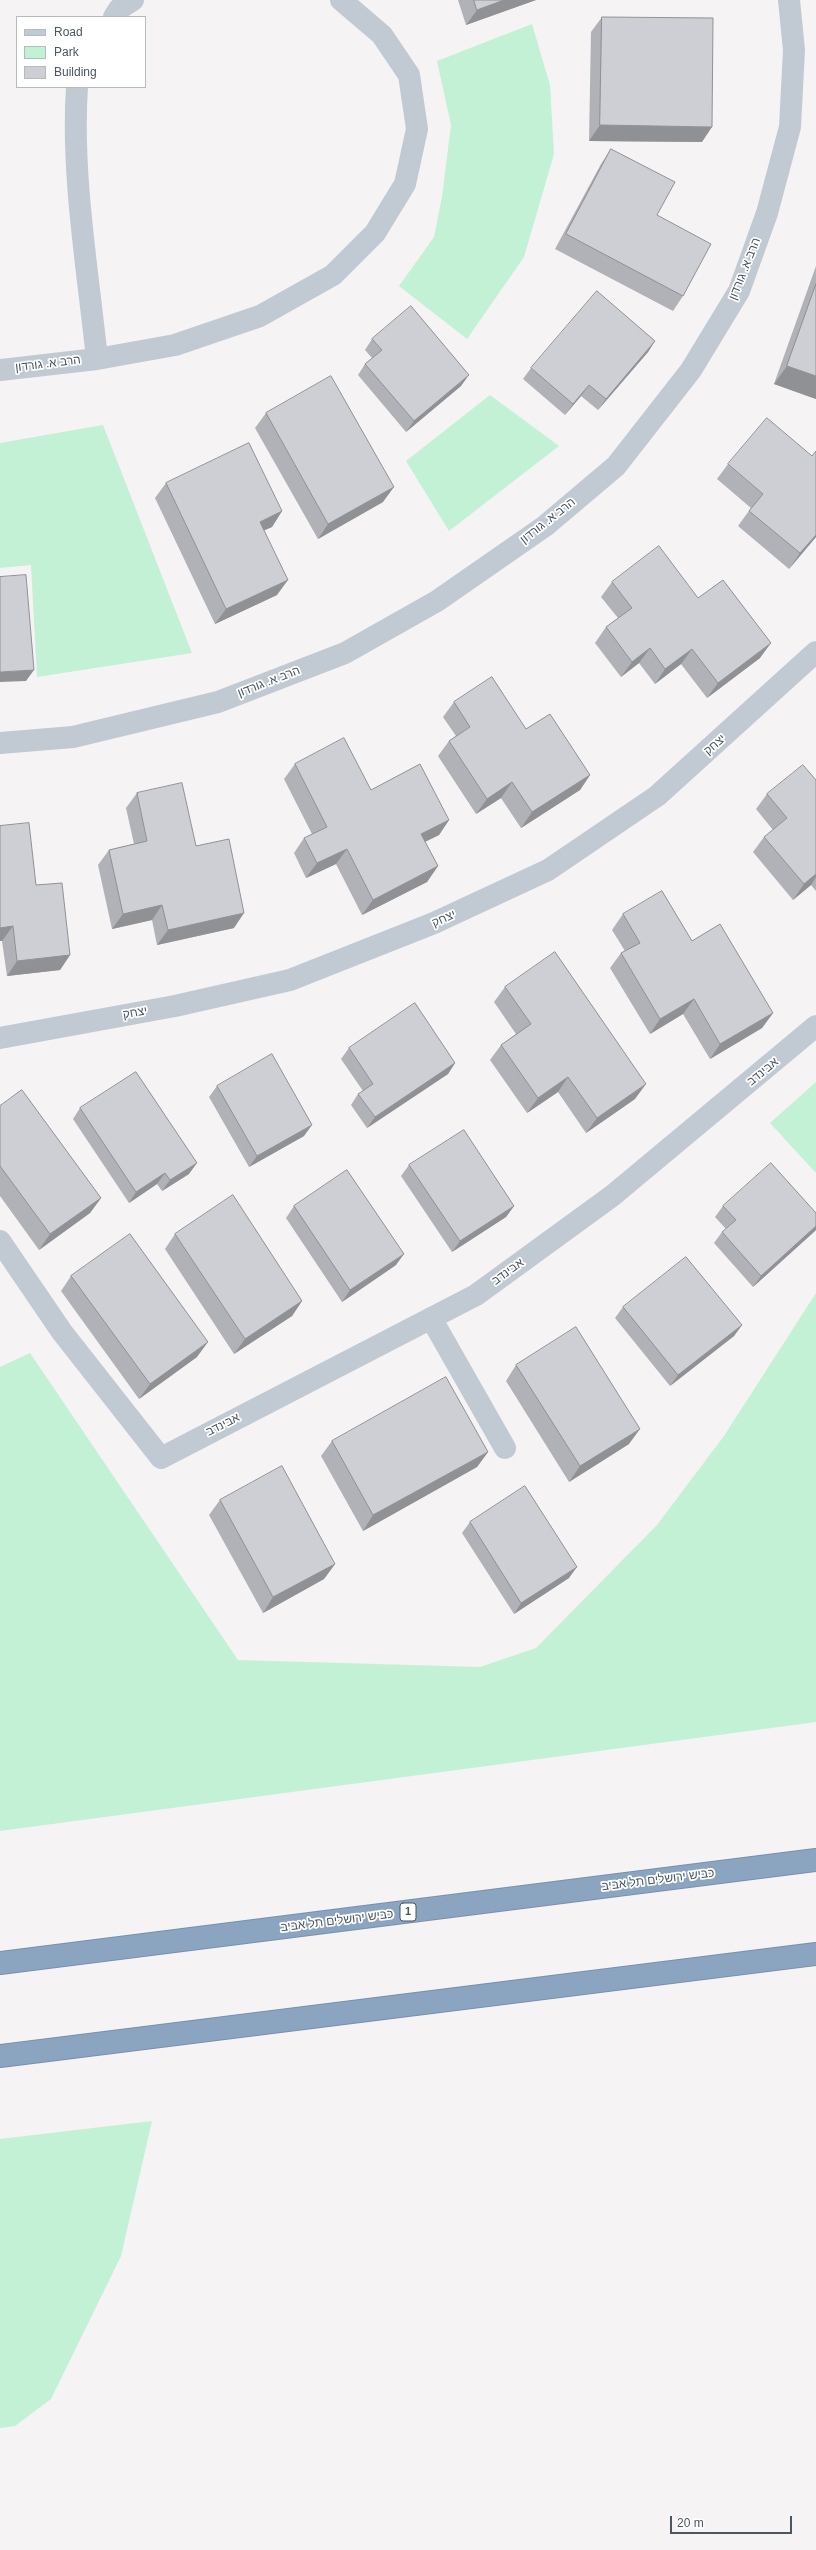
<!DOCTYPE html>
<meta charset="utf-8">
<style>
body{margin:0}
#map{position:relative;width:816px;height:2550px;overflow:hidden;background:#f5f3f3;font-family:Arial,sans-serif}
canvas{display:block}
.legend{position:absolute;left:16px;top:16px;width:130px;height:72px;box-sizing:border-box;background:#fff;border:1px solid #b7bbc0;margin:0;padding:5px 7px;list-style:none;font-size:12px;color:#4a5661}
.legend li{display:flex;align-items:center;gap:8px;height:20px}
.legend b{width:20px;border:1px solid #b7bbc0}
.scale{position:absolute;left:670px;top:2516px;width:122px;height:18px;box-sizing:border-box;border:2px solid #4a5661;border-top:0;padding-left:5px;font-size:12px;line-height:14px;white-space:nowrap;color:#4a5661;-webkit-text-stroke:3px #fff;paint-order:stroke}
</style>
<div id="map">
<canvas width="816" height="2550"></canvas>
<ul class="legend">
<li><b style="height:5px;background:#c1cad2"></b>Road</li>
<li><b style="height:11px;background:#c3f1d5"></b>Park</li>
<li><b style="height:11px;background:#cdcfd5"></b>Building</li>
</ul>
<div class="scale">20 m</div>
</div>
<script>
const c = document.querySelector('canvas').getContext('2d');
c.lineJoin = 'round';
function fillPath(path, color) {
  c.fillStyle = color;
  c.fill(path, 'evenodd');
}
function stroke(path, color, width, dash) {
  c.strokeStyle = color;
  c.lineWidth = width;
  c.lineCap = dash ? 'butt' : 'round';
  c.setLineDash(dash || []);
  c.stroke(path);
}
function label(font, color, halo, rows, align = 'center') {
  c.font = font + ' Arial,Heebo,sans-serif';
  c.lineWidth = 3.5;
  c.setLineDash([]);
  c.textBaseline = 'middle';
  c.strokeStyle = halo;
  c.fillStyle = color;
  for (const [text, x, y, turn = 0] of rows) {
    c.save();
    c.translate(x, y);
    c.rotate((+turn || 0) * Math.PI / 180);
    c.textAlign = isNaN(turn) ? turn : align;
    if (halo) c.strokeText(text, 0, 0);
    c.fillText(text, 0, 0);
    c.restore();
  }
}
const green = new Path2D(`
 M532,24L550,85L554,154L524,257L467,339L399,286L434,237L442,197L451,125L437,61Z
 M490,395L559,446L449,531L406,461Z
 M103,425L192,653L37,677L31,565L0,568V443Z
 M816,1082V1173L770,1123Z
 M816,1293V1722L0,1831V1367L30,1353L238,1660L480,1667L536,1648L657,1525L724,1436Z
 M152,2121L121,2256L51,2399L15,2426L0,2428V2139Z`);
const minor = new Path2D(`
 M114,17L119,9L133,0
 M77,87C71,173 88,272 97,359
 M0,370L97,359L175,345L260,316L333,275L375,233L405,184L417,129L409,75L382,35L341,0
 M0,743L73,737L218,702L345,653L437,601L545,526L616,466L691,370L739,291L767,213L790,127L794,50L789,0
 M0,1038L175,1006L290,980L434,923L548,870L657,796L816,652
 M0,1241L62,1332L161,1458L476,1295L612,1196L816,1026
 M431,1318L505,1448`);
const highway = new Path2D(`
 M0,1963L816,1860
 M0,2056L816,1954`);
const wall = new Path2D(`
 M458,0H536L466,25Z
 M602,17L702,142L589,141L591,32Z
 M611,149L657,215L683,296L673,311L555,249L601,164Z
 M816,266V399L774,384Z
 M372,339L461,386L406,432L358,375L365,364L372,358L365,350Z
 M655,341L648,352L598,410L581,396L565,415L523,379L531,368Z
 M266,413L383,502L318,539L255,428Z
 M728,464L816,537L789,569L738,526L751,508L717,479Z
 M166,483L282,511L272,527L264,530L277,595L215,624L155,498Z
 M612,582L698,598L760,658L707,698L681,664L655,684L639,663L621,677L595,643L606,627L618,618L601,597Z
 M454,702L526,729L590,775L580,790L521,828L501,798L476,814L438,756L449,741L456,736L443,717Z
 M295,764L371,790L449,820L439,835L425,842L438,866L427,882L362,915L336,864L306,878L294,853L304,838L312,834L284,779Z
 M816,780V891L811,885L793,900L753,852L764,837L773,830L756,809L767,794Z
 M137,793L196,846L234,928L157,945L152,920L112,929L98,865L109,850L134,844L126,808Z
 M0,826L36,885L70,955L60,970L7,976L2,941H0Z
 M623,914L692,941L773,1013L762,1028L710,1059L683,1014L650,1034L610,968L621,953L625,951L612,930Z
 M505,987L635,1099L586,1133L558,1092L527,1113L490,1060L501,1045L516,1034L494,1002Z
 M349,1048L455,1063L448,1074L367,1128L351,1105L358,1094L363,1091L341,1059Z
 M217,1086L304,1136L249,1167L209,1097Z
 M0,1106L101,1198L90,1213L39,1250L0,1196Z
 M80,1108L189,1174L162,1191L157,1184L129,1203L73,1119Z
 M409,1165L514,1206L506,1217L452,1252L401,1176Z
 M294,1206L396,1265L342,1302L286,1218Z
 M723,1206L815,1231L753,1287L714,1243L722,1232L726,1229L715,1217Z
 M175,1234L302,1301L292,1316L234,1354L165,1249Z
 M71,1276L197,1357L139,1399L61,1291Z
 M623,1307L742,1325L734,1336L670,1386L615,1318Z
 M516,1365L629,1444L569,1482L506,1381Z
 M332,1441L488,1452L477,1467L363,1531L321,1456Z
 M220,1500L335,1564L324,1579L263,1613L209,1515Z
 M470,1522L569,1578L514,1614L462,1533Z`);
const shadedWall = new Path2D(`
 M504,0H536L466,25L477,10Z
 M600,125L712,127L702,142L589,141Z
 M655,341L648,352L598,410L606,399Z
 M787,366L816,376V399L774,384Z
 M469,375L461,386L406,432L414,421Z
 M589,385L581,396L565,415L573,404Z
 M394,487L383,502L318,539L328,524Z
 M282,511L272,527L249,537L260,522Z
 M816,535V537L789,569L800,553Z
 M288,580L277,595L215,624L226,609Z
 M771,643L760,658L707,698L718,683Z
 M650,648L639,663L621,677L632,662Z
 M692,649L681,664L655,684L665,669Z
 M34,670L26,681L0,682V672Z
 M590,775L580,790L521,828L532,812Z
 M512,782L501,798L476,814L487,799Z
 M449,820L439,835L410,849L421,834Z
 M347,849L336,864L306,878L317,863Z
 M438,866L427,882L362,915L373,900Z
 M816,874V877L811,885L793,900L804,884Z
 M162,905L152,920L112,929L123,914Z
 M244,913L234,928L157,945L168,930Z
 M13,926L2,941H0V928Z
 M70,955L60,970L7,976L17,961Z
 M694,999L683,1014L650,1034L660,1019Z
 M773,1013L762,1028L710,1059L720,1044Z
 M455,1063L448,1074L367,1128L375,1117Z
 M568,1077L558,1092L527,1113L538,1098Z
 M646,1084L635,1099L586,1133L597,1118Z
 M312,1125L304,1136L249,1167L257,1156Z
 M197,1163L189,1174L162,1191L170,1180Z
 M165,1173L157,1184L129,1203L136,1192Z
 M101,1198L90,1213L39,1250L50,1234Z
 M514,1206L506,1217L452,1252L460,1241Z
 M816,1226V1230L815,1231L753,1287L761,1276Z
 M404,1254L396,1265L342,1302L350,1290Z
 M302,1301L292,1316L234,1354L245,1339Z
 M742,1325L734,1336L670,1386L678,1375Z
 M208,1342L197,1357L139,1399L150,1384Z
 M640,1429L629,1444L569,1482L580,1466Z
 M488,1452L477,1467L363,1531L373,1515Z
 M335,1564L324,1579L263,1613L273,1597Z
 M577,1567L569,1578L514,1614L521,1603Z`);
const building = new Path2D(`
 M474,0H504L477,10Z
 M602,17L713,18L712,127L600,125Z
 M611,149L675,182L657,215L711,244L683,296L566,234Z
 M816,284V376L787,366Z
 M597,291L655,341L606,399L589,385L573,404L531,368Z
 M411,306L469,375L414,421L365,364L382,350L372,339Z
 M331,376L394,487L328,524L266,413Z
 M767,418L812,456L816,451V535L800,553L749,511L763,494L728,464Z
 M249,443L282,511L260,522L288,580L226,609L166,483Z
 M659,546L698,598L723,580L771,643L718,683L692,649L665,669L650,648L632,662L606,627L632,608L612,582Z
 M26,575L34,670L0,672V577Z
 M492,677L526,729L550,714L590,775L532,812L512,782L487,799L449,741L470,727L454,702Z
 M344,738L371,790L420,764L449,820L421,834L438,866L373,900L347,849L317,863L304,838L327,827L295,764Z
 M803,765L816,780V874L804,884L764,837L787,818L767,794Z
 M182,783L196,846L229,839L244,913L168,930L162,905L123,914L109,850L147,841L137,793Z
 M29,823L36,885L62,883L70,955L17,961L13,926L0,928V826Z
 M662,891L692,941L720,924L773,1013L720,1044L694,999L660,1019L621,953L640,943L623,914Z
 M555,952L646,1084L597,1118L568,1077L538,1098L501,1045L531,1024L505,987Z
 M415,1003L455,1063L375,1117L358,1094L373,1084L349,1048Z
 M272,1054L312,1125L257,1156L217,1086Z
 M136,1072L197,1163L170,1180L165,1173L136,1192L80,1108Z
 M22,1090L101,1198L50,1234L0,1166V1106Z
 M464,1130L514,1206L460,1241L409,1165Z
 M771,1163L816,1213V1226L761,1276L722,1232L736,1220L723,1206Z
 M347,1170L404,1254L350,1290L294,1206Z
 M233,1195L302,1301L245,1339L175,1234Z
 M130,1234L208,1342L150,1384L71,1276Z
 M686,1257L742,1325L678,1375L623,1307Z
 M576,1327L640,1429L580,1466L516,1365Z
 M446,1377L488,1452L373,1515L332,1441Z
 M282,1466L335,1564L273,1597L220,1500Z
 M525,1486L577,1567L521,1603L470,1522Z`);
const shields = [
 [408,1912,16]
];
const shieldNames = [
 ["1",408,1912]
];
const streetNames = [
 ["הרב א. גורדון",745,269,-68],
 ["הרב א. גורדון",48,364,-7],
 ["הרב א. גורדון",548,521,-38],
 ["הרב א. גורדון",269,682,-21],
 ["יצחק",715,745,-41],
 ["יצחק",444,919,-24],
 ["יצחק",135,1013,-10],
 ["אבינדב",763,1072,-40],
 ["אבינדב",508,1272,-36],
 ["אבינדב",223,1425,-27],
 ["כביש ירושלים תל אביב",658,1880,-7],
 ["כביש ירושלים תל אביב",337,1921,-7]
];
fillPath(green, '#c3f1d5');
stroke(highway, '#7690ad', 24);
stroke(minor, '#c1cad2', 22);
stroke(highway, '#8ba5c1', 22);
fillPath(wall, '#b0b2b7');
fillPath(shadedWall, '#909195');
fillPath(building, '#cdcfd5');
stroke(building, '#909195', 1);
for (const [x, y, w] of shields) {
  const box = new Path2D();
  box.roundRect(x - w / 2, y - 9, w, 18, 3);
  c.fillStyle = '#fff';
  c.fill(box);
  stroke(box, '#4a5661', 1);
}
label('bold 11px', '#4a5661', null, shieldNames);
label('12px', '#4a5661', '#fff', streetNames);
</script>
